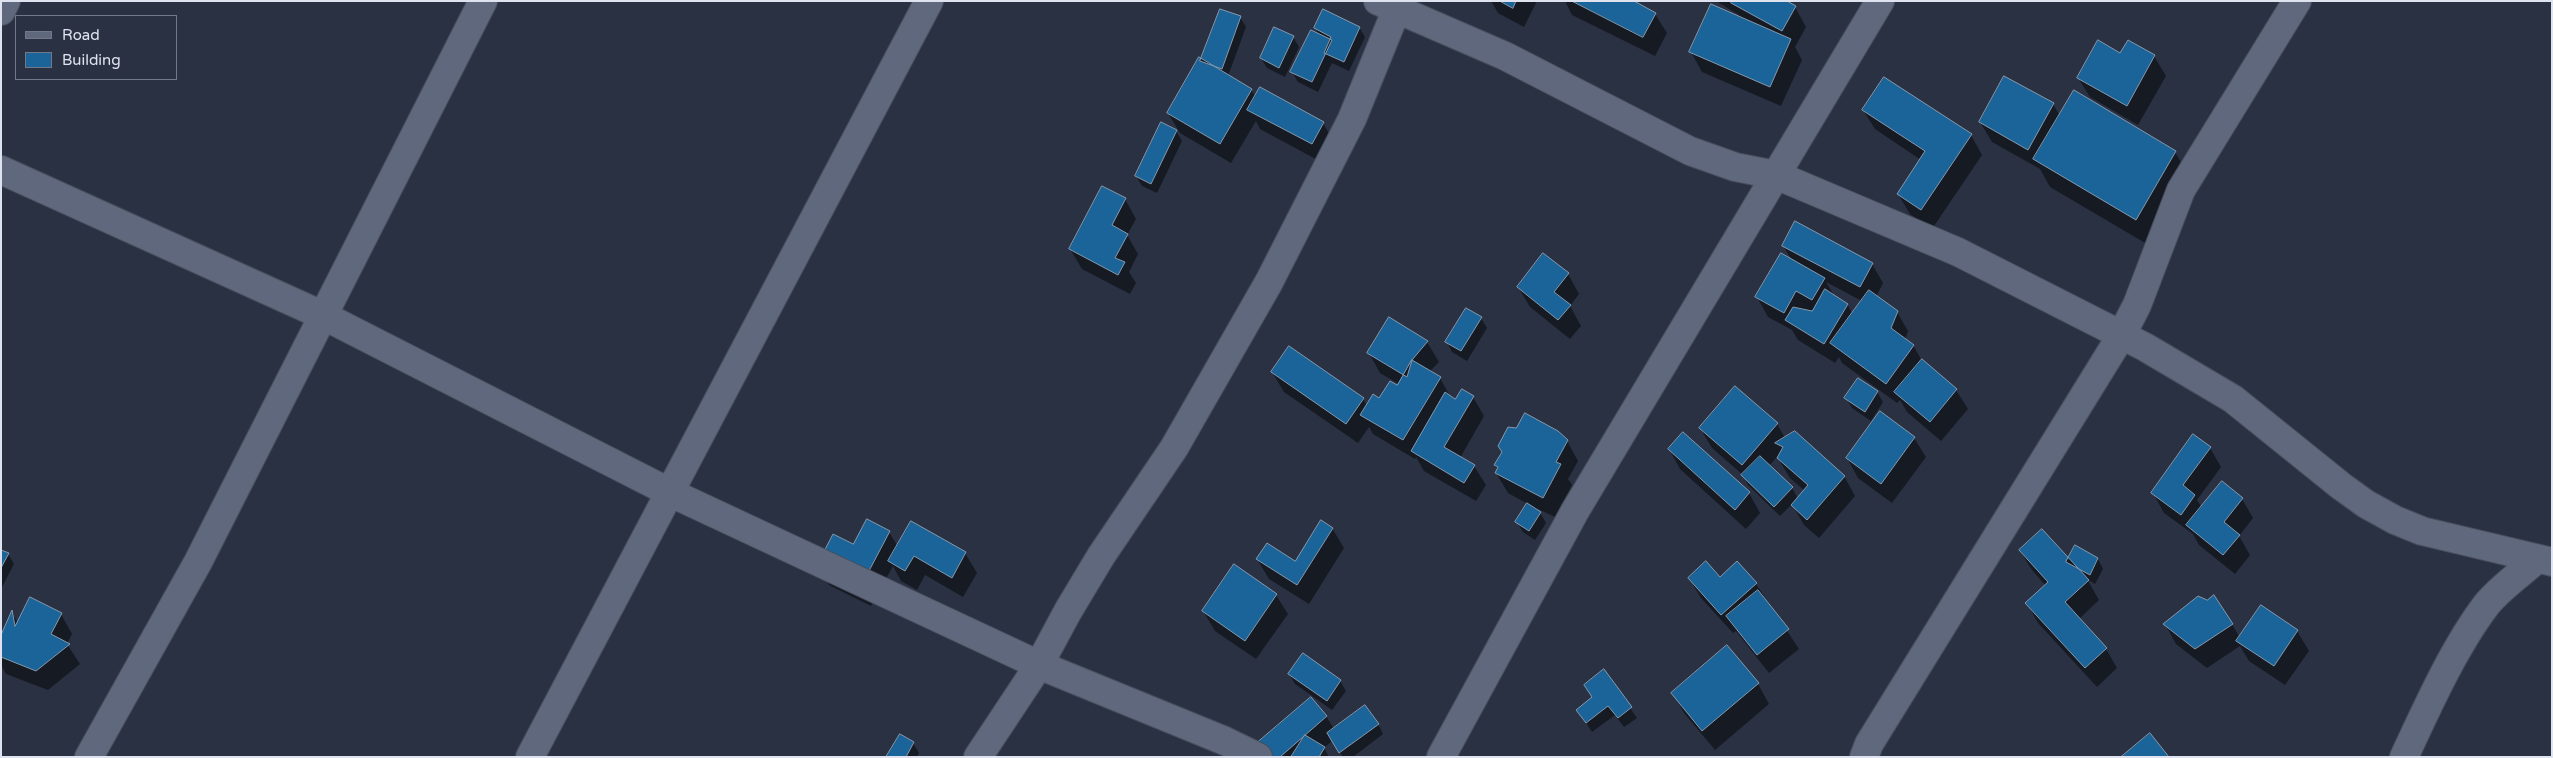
<!DOCTYPE html>
<style>
body{margin:0}
#map{position:relative;width:2553px;height:758px;overflow:hidden;background:#2a3143;font-family:"Varela Round",sans-serif}
canvas{display:block}
.frame{position:absolute;inset:0;border:2px solid #dee3ef;pointer-events:none}
.legend{position:absolute;left:15px;top:15px;width:162px;height:65px;box-sizing:border-box;background:#2a3143;border:1px solid #727888;margin:0;padding:6px 9px;list-style:none;font-size:15px;color:#dee3ef}
.legend li{display:flex;align-items:center;gap:10px;height:25px}
.legend b{width:25px;border:1px solid #727888}
</style>
<div id="map">
<canvas width="2553" height="758"></canvas>
<div class="frame"></div>
<ul class="legend">
<li><b style="height:6px;background:#5f687c"></b>Road</li>
<li><b style="height:14px;background:#1b6499"></b>Building</li>
</ul>
</div>
<script>
const c = document.querySelector('canvas').getContext('2d');
c.lineJoin = 'round';
function fillPath(path, color) {
  c.fillStyle = color;
  c.fill(path, 'evenodd');
}
function stroke(path, color, width, dash) {
  c.strokeStyle = color;
  c.lineWidth = width;
  c.lineCap = dash ? 'butt' : 'round';
  c.setLineDash(dash || []);
  c.stroke(path);
}
const shadow = new Path2D(`
 M1491,1H1537L1524,27L1498,13Z
 M1565,1H1631L1655,14L1667,33L1655,56L1572,15Z
 M1716,1H1784L1795,7L1806,27L1795,47L1802,60L1781,106L1702,72L1691,52L1741,19L1739,15Z
 M1240,17L1246,27L1228,76L1251,90L1256,97L1323,123L1334,142L1323,163L1260,129L1256,121L1231,163L1180,133L1168,113L1201,60Z
 M1359,27L1365,37L1349,71L1332,63L1318,92L1298,82L1292,72L1319,35L1315,28Z
 M1293,37L1299,47L1285,77L1267,68L1261,58Z
 M2129,41L2154,56L2166,76L2138,125L2090,97L2078,78L2121,55Z
 M2053,104L2060,116L2175,152L2191,179L2152,247L2050,187L2040,169L1992,142L1980,122Z
 M1863,110L1971,135L1982,155L1932,229L1910,214L1898,194L1921,160L1875,129Z
 M1161,124L1176,131L1182,141L1157,193L1142,186L1136,176Z
 M1125,199L1136,219L1127,235L1138,254L1129,272L1136,283L1130,294L1082,269L1070,249Z
 M1783,246L1872,264L1883,283L1876,297L1897,312L1908,331L1905,340L1913,345L1922,361L1956,390L1968,409L1941,441L1907,412L1900,400L1897,403L1842,363L1839,357L1835,363L1798,340L1792,330L1768,317L1757,297L1792,260ZM1826,282L1862,301L1852,314L1848,305L1835,297Z
 M1543,254L1568,274L1579,294L1570,306L1581,326L1570,339L1530,307L1518,287Z
 M1467,309L1481,318L1487,328L1467,361L1452,352L1447,342Z
 M1389,319L1427,342L1439,362L1429,372L1440,378L1451,398L1456,401L1473,397L1484,416L1460,458L1474,466L1486,485L1476,501L1424,471L1416,457L1415,459L1373,434L1369,427L1358,443L1284,392L1272,372L1289,348L1363,399L1367,406L1380,400L1399,384L1380,373L1369,353Z
 M1859,379L1877,392L1883,402L1871,421L1852,408L1846,398Z
 M1735,388L1777,424L1785,438L1844,476L1855,496L1819,538L1804,525L1792,504L1780,516L1748,485L1743,475L1712,448L1700,428ZM1777,457L1790,478L1805,491L1798,499L1792,488L1769,466Z
 M1914,438L1926,457L1892,503L1858,478L1847,458Z
 M1567,441L1578,461L1568,479L1572,485L1555,517L1538,509L1546,523L1535,540L1523,532L1517,522L1528,504L1508,493L1496,473L1498,470L1495,466Z
 M2210,448L2221,467L2197,500L2202,508L2242,499L2253,518L2239,536L2250,555L2235,574L2199,545L2193,534L2164,513L2153,493Z
 M1669,449L1749,493L1760,513L1746,529L1680,469Z
 M1332,528L1344,548L1309,604L1269,579L1257,559L1295,562Z
 M889,532L898,547L965,553L977,573L963,597L925,575L917,590L901,581L893,566L871,606L829,585L818,565L854,546Z
 M1,551L8,554L14,564L1,589Z
 M2020,551L2068,559H2098L2103,569L2095,584L2087,579L2099,600L2079,619L2106,649L2117,668L2097,687L2038,623L2027,603L2046,586L2032,570Z
 M1689,578L1756,584L1799,649L1769,673L1736,631L1733,633L1701,598Z
 M1276,595L1288,614L1256,659L1215,631L1203,611Z
 M2261,607L2297,631L2309,651L2285,685L2249,661L2240,646L2207,668L2176,644L2165,624H2232L2240,638Z
 M12,613L18,623L61,614L72,634L67,644L80,664L48,690L6,674L1,665V639Z
 M1727,647L1758,684L1769,704L1715,750L1684,713L1673,693Z
 M1604,671L1637,718L1624,727L1615,715L1592,732L1578,710L1593,698Z
 M1289,674L1340,681L1346,691L1332,710L1295,684Z
 M1326,716L1334,729L1378,724L1383,734L1353,757H1343L1332,741L1324,748L1329,757H1266Z
 M900,735L913,743L919,753L917,757H888Z`);
const building = new Path2D(`
 M1500,1H1516L1513,8Z
 M1572,1H1634L1656,13L1643,37Z
 M1732,1H1787L1796,6L1782,31L1731,3Z
 M1711,4L1791,39L1770,87L1689,52Z
 M1220,9L1241,16L1222,69L1200,61Z
 M1323,9L1360,27L1344,62L1324,53L1331,37L1314,28Z
 M1274,27L1294,36L1279,68L1260,58Z
 M1311,30L1332,40L1312,82L1290,72Z
 M2098,40L2120,53L2128,40L2155,55L2127,106L2077,78Z
 M1199,57L1252,89L1220,144L1167,113Z
 M2004,76L2054,103L2028,150L1979,122Z
 M1884,77L1972,134L1921,210L1897,194L1925,151L1862,110Z
 M1260,87L1324,122L1312,144L1247,110Z
 M2074,90L2176,151L2136,220L2033,159Z
 M1161,122L1177,130L1151,184L1135,176Z
 M1102,186L1126,198L1112,225L1128,234L1115,258L1125,262L1118,275L1069,249Z
 M1795,221L1873,263L1860,287L1782,246Z
 M1543,253L1569,273L1554,292L1571,305L1558,320L1517,287Z
 M1781,253L1825,278L1812,300L1796,291L1784,313L1755,297Z
 M1825,289L1848,304L1824,344L1785,320L1793,307L1812,311Z
 M1869,290L1898,311L1891,328L1914,345L1886,384L1830,343Z
 M1466,308L1482,317L1461,351L1445,342Z
 M1389,317L1428,341L1412,360L1407,377L1367,353Z
 M1289,346L1364,398L1346,424L1271,372Z
 M1922,359L1957,389L1930,422L1894,392Z
 M1412,360L1441,377L1403,440L1360,415L1373,394L1379,398L1390,381L1397,385Z
 M1858,378L1878,391L1865,412L1844,398Z
 M1735,386L1778,423L1742,465L1699,428Z
 M1462,389L1474,396L1444,447L1475,465L1464,483L1411,451L1445,392L1455,399Z
 M1880,411L1915,437L1881,484L1846,458Z
 M1525,413L1558,431L1568,440L1556,462L1561,464L1543,498L1495,473L1498,467L1494,465L1502,452L1498,446L1508,427L1516,428Z
 M1795,431L1845,476L1807,520L1791,505L1808,485L1777,458L1783,447L1775,443Z
 M1683,432L1750,492L1735,510L1668,449Z
 M2193,434L2211,447L2183,485L2195,495L2181,515L2151,493Z
 M1760,456L1793,487L1774,507L1741,475Z
 M2222,481L2243,498L2224,522L2240,535L2223,555L2186,525Z
 M1527,503L1541,512L1529,531L1515,522Z
 M867,519L890,531L860,588L817,565L833,534L853,544Z
 M1321,520L1333,528L1297,585L1256,559L1267,543L1295,561Z
 M911,521L966,552L952,578L914,556L905,571L888,561Z
 M2042,529L2089,580L2065,602L2107,648L2085,668L2025,603L2048,582L2019,550Z
 M2075,545L2098,558L2090,575L2066,562Z
 M1,550L9,553L1,568Z
 M1706,561L1720,577L1737,561L1757,583L1721,615L1688,578Z
 M1234,564L1277,594L1245,641L1202,611Z
 M1758,590L1789,629L1757,655L1726,616Z
 M2214,595L2233,624L2195,649L2163,624L2198,596L2207,600Z
 M30,597L62,613L51,634L70,644L36,671L1,657V635L12,610L15,626Z
 M2261,605L2298,630L2274,666L2236,641Z
 M1727,645L1759,683L1702,731L1671,693Z
 M1303,653L1341,680L1327,701L1288,674Z
 M1604,669L1632,707L1618,718L1608,706L1586,723L1576,710L1592,697L1584,685Z
 M1311,697L1327,716L1280,757H1268L1257,743Z
 M1365,705L1379,724L1339,753L1327,733Z
 M2150,733L2169,757H2121Z
 M900,734L914,742L906,757H886Z
 M1305,735L1325,747L1319,757H1291Z`);
const street = new Path2D(`
 M1378,1L1505,56L1690,151L1735,167L1776,175L1958,252L2145,347L2233,399L2341,486L2366,504L2395,520L2422,531L2552,562
 M1,11L6,1
 M1,170L324,316L671,493L1039,665L1225,741L1258,757
 M89,757L198,562L483,1
 M530,757L929,1
 M978,757L1039,665L1068,611L1101,556L1174,448L1269,282L1352,119L1400,1
 M1441,757L1575,511L1880,1
 M1864,757L1869,744L2121,336L2137,305L2181,190L2297,1
 M2404,757C2427,708 2454,647 2487,604C2500,588 2520,574 2536,560`);
fillPath(shadow, '#0007');
fillPath(building, '#1b6499');
stroke(building, '#8699ab', 1);
stroke(street, '#474e5c', 30);
stroke(street, '#5f687c', 28);
</script>
